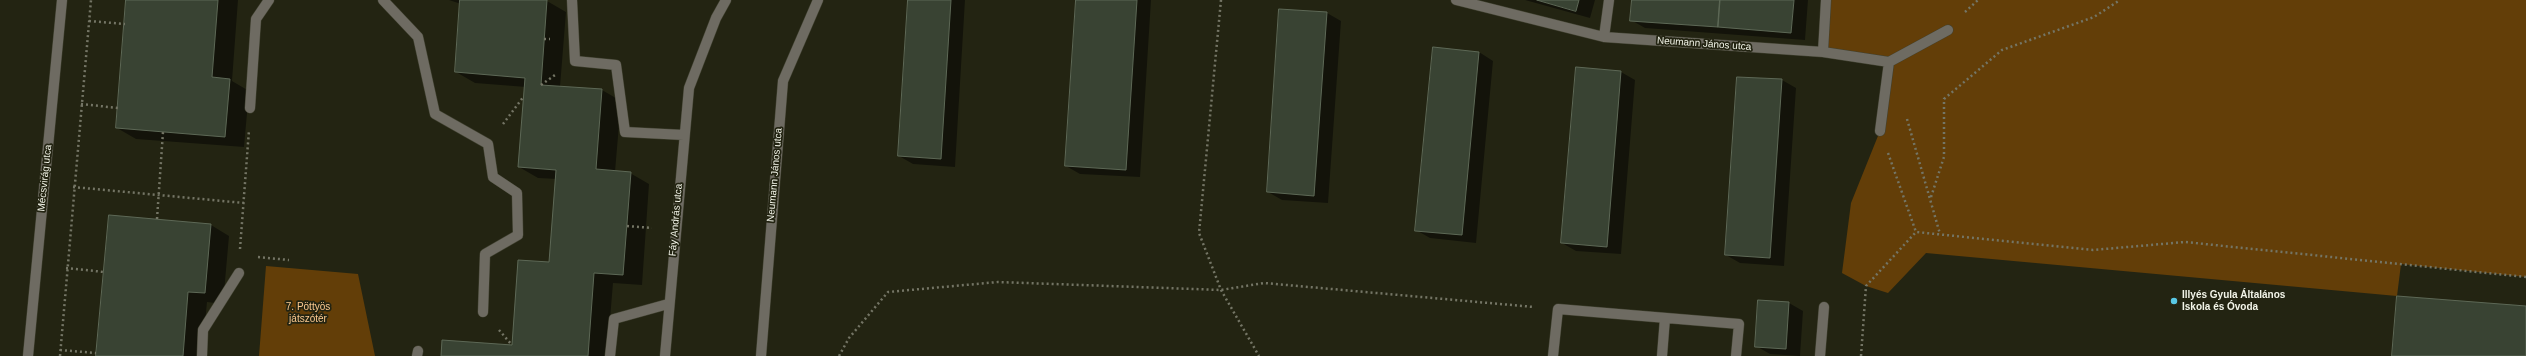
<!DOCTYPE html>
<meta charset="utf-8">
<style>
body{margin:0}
canvas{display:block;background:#232412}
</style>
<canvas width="2526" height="356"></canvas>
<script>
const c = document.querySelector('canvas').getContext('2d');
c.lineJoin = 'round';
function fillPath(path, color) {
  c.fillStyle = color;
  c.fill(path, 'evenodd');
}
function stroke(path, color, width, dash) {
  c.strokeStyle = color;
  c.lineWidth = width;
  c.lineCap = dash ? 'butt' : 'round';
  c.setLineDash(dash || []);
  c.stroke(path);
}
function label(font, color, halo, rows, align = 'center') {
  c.font = font + ' Arial,sans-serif';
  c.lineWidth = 3.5;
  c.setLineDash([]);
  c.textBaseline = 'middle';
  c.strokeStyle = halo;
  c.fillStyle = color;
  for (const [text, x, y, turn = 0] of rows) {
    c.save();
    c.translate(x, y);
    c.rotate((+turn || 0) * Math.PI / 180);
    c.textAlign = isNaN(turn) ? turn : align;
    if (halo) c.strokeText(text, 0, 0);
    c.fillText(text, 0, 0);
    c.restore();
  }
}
const green = new Path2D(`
 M1826,0H2526V277L2401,264L2397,296L1926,253L1888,293L1866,286L1842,273L1851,203L1880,131L1889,63L1823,52Z
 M266,266L358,274L375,356H259Z`);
const shadow = new Path2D(`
 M128,0H238L232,81L249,91L244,147L136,139L117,128Z
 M449,0L547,1L566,12L560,87L602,90L621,101L615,172L630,173L649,184L642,285L613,283L607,356H442L513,346L550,263L557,179L538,178L519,167L526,87L475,83L456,72L461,4Z
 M909,0H965L955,167L913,164L899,156Z
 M1077,0H1151L1140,177L1080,174L1066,166Z
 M1525,0H1595L1590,18Z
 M1633,0H1808L1805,40L1645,28L1631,20Z
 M1280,10L1327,13L1341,21L1328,203L1282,200L1268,192Z
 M1479,52L1493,61L1476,243L1430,238L1416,230Z
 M1621,72L1635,80L1621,254L1576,251L1562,243Z
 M1738,78L1782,80L1796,88L1784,266L1740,263L1726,255Z
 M211,225L229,236L223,304L207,302L202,356H97Z
 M1759,301L1789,303L1803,311L1800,356L1770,354L1756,346Z`);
const building = new Path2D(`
 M126,0H218L212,77L230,79L225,137L116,128Z
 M460,0H547L541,85L602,89L596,169L631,172L623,275L594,273L588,356H441L442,340L512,345L518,260L549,262L556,170L518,167L525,78L455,72Z
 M908,0H951L941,159L898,156Z
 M1076,0H1137L1126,170L1065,166Z
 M1537,0H1579L1576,11Z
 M1632,0H1720L1718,27L1630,21Z
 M1720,0H1794L1791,33L1718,27Z
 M1279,9L1327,12L1314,196L1267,192Z
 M1433,47L1479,52L1462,235L1415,231Z
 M1576,67L1621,71L1607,247L1561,243Z
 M1737,77L1782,79L1770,258L1725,255Z
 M109,215L211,224L205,293L188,292L183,356H96Z
 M2397,296L2526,306V356H2392Z
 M1758,300L1789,302L1786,349L1755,347Z`);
const path = new Path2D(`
 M1221,0L1199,233L1221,290L1259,356
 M1965,12L1978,0
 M89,21L125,24
 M544,39H550
 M541,85L555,75
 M81,104L118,108
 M1907,119L1940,234
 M503,124L524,96
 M1888,153L1916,232
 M73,187L244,203
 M1931,197L1944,157V99L2002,50L2094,17L2120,0
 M157,219L163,132
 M627,226L652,228
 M240,249L249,130
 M258,257L289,260
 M66,268L104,272
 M499,330L512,345
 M60,350L96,353
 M60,356L91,0
 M839,356L849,338L888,292L998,282L1221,290L1264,283L1534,307
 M1861,356L1866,286L1916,232L2093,250L2185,242L2526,277`);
const minor = new Path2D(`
 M383,0L418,37L435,114L488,144L493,177L517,193L518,235L485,254L483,312
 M572,0L575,61L616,65L625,132L684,135
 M1456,0L1604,37L1823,52L1889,62L1948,30
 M1604,37L1609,0
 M1823,52L1826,0
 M250,108L256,19L269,0
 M1880,131L1889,62
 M28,356L62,0
 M202,356L203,330L239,273
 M417,356L418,351
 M610,356L614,319L668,304
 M665,356L689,88L716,18L726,0
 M761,356L783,81L818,0
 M1553,356L1558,309L1739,324L1736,356
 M1662,356L1665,318
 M1820,356L1824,307`);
const markers = [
 [2174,301,4,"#59c8e4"]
];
const streetNames = [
 ["Neumann János utca",1704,44,4],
 ["Neumann János utca",775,175,-85],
 ["Mécsvirág utca",45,178,-84],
 ["Fáy András utca",676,220,-85]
];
const poiNames = [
 ["Illyés Gyula Általános",2182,295],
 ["Iskola és Óvoda",2182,307]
];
const parkNames = [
 ["7. Pöttyös",308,307],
 ["játszótér",308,319]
];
fillPath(green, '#633e08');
fillPath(shadow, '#0007');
fillPath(building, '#394333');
stroke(building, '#5d6856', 1);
stroke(minor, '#404130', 11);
stroke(path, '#747565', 2.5, [2, 3]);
stroke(minor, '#6e6b62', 10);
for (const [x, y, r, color] of markers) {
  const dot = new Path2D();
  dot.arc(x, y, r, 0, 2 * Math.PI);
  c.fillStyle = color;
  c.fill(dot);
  stroke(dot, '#232412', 1.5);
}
label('10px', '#f2f4e8', '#232412', streetNames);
label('bold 10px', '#f2f4e8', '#232412', poiNames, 'left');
label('10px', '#fbc990', '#232412', parkNames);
</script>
